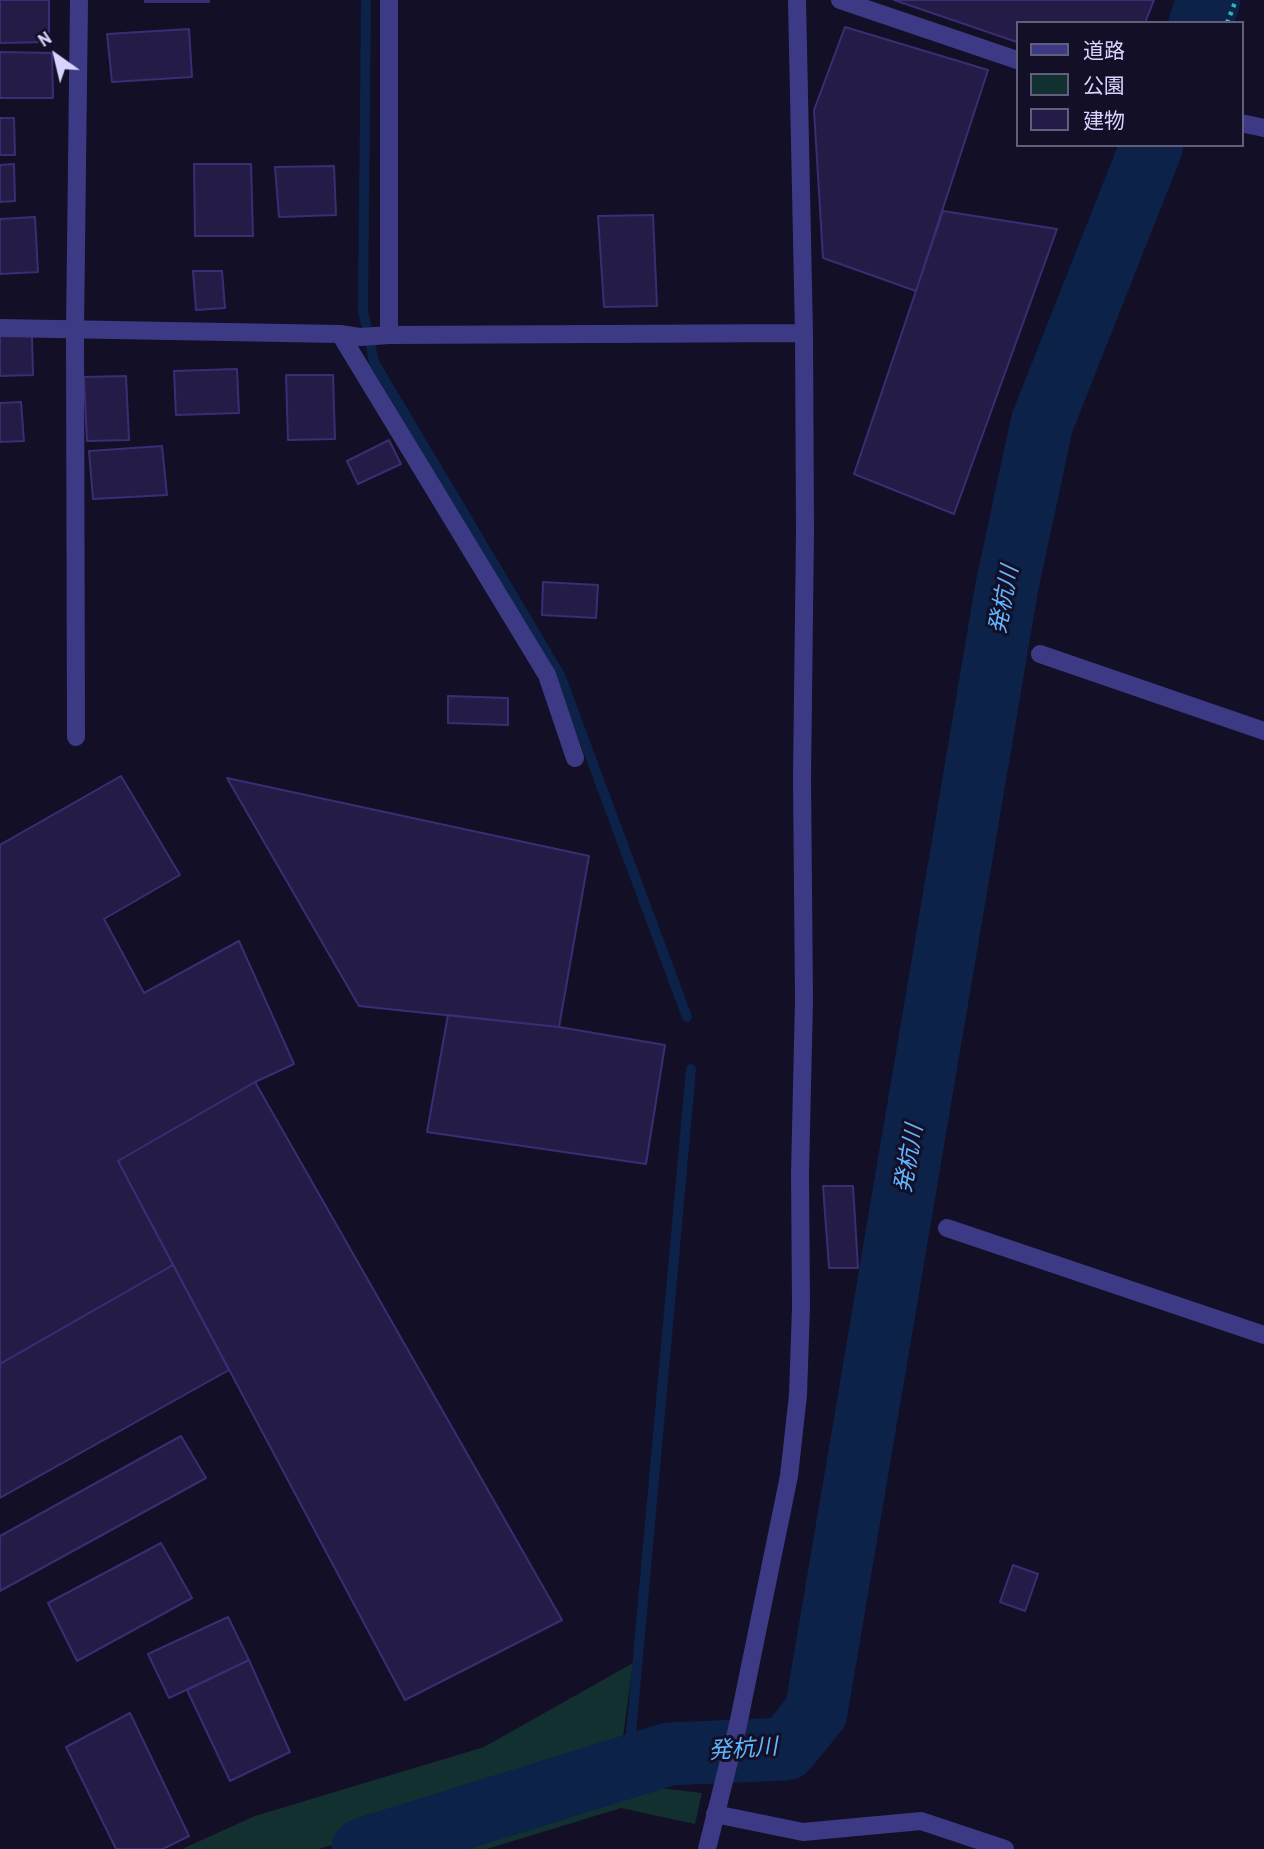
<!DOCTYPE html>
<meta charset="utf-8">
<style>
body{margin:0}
#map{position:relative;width:1264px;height:1849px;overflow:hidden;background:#130f26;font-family:"Archivo Narrow","Noto Sans JP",sans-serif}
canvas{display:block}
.legend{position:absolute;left:1016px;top:21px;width:228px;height:126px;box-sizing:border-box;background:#130f26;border:2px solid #625e7d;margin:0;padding:9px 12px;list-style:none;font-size:21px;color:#d9d4ff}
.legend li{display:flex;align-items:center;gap:14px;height:35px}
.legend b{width:35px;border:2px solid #625e7d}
.north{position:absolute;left:21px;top:21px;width:70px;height:70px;-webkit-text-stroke:5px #130f26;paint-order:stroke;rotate:326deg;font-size:19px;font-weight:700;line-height:28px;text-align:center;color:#d9d4ff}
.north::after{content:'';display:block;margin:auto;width:24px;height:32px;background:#d9d4ff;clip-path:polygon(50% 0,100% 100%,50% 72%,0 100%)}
</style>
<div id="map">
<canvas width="1264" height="1849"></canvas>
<ul class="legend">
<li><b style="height:9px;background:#3d3a85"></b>道路</li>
<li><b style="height:19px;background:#12302f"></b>公園</li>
<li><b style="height:19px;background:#241b47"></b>建物</li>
</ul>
<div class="north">N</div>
</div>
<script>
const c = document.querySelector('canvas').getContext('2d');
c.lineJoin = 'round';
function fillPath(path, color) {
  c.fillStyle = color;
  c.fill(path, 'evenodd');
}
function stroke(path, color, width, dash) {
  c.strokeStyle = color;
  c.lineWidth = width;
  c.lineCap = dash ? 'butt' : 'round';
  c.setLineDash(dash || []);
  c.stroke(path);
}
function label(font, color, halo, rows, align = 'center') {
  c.font = font + ' "Archivo Narrow","Noto Sans JP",sans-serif';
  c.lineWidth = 6;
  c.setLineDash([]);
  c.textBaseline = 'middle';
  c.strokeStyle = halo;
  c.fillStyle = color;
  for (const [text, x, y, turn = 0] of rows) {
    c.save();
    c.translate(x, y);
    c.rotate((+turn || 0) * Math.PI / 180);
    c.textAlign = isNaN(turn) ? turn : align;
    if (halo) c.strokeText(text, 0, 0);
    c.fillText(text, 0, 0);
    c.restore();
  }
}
const green = new Path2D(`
 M633,1663L620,1759L319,1849H182L255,1816L484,1747Z
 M626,1784L702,1793L695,1824L621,1808L487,1849H413Z`);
const stream = new Path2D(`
 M366,0L363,311L374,362L560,675L687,1017
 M628,1767L691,1069`);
const river = new Path2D(`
 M1200,23L1209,0
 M363,1849L669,1754L786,1749L816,1712L1007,586L1042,423L1152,145`);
const building = new Path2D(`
 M0,0H49V42L0,43Z
 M145,0H209V2H145Z
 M894,0H1154L1145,23H1017V42Z
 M845,27L988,70L916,291L823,258L814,110Z
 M189,29L192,77L112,82L107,34Z
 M0,52L52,53L53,98H0Z
 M0,118H14L15,155H0Z
 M14,164L15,201L0,202V165Z
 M194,164H251L253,236H195Z
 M334,166L336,215L279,217L275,167Z
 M943,211L1057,229L954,514L854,474Z
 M653,215L657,306L604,307L598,216Z
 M35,217L38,272L0,274V219Z
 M193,271H222L225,308L196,310Z
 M32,335L33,375L0,376V336Z
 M237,369L239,413L176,415L174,371Z
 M286,375H333L335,439L288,440Z
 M126,376L129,440L87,441L84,377Z
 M21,402L24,441L0,442V403Z
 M389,440L401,464L358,484L347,461Z
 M162,446L167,495L93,499L89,451Z
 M543,582L598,585L596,618L542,615Z
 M448,696L508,698V725L448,723Z
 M121,776L180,875L104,919L144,993L239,941L294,1064L255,1082L118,1161L173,1265L0,1364V845Z
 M227,778L589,856L559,1027L359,1006Z
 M448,1015L559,1027L665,1045L646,1164L427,1132Z
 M255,1082L562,1620L405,1700L118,1161Z
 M823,1186H853L858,1268H829Z
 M173,1265L229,1370L0,1498V1364Z
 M181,1436L206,1478L0,1591V1536Z
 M161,1543L192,1598L77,1661L48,1603Z
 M1013,1565L1038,1574L1025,1611L1000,1602Z
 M228,1617L249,1660L169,1698L148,1654Z
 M249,1660L290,1752L230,1781L187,1690Z
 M130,1713L189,1836L163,1849H116L66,1747Z`);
const path = new Path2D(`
 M1227,23L1236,0`);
const minor = new Path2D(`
 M389,0V335
 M840,0L1017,60
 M1241,123L1264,128
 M0,328L340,334L360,337L389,335L804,333
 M340,334L547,675L575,758
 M1040,654L1264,731
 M76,737L75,331L79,0
 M947,1228L1264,1335
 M715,1814L803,1832L921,1821L1005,1849
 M707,1849L738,1725L789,1476L798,1395L801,1307L800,1173L804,1000L802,778L805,531L804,333L797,0`);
const waterNames = [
 ["発杭川",1005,600,-79],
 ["発杭川",910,1159,-80],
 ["発杭川",743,1750,-4]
];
fillPath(green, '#12302f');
stroke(stream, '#0c2248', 10);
stroke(river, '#0c2248', 63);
fillPath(building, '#241b47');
stroke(building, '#3b2d73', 2);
stroke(path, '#2fb8b0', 4.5, [3.5, 5]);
stroke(minor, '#3d3a85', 18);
label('italic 23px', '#62b6ff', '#130f26', waterNames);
</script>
